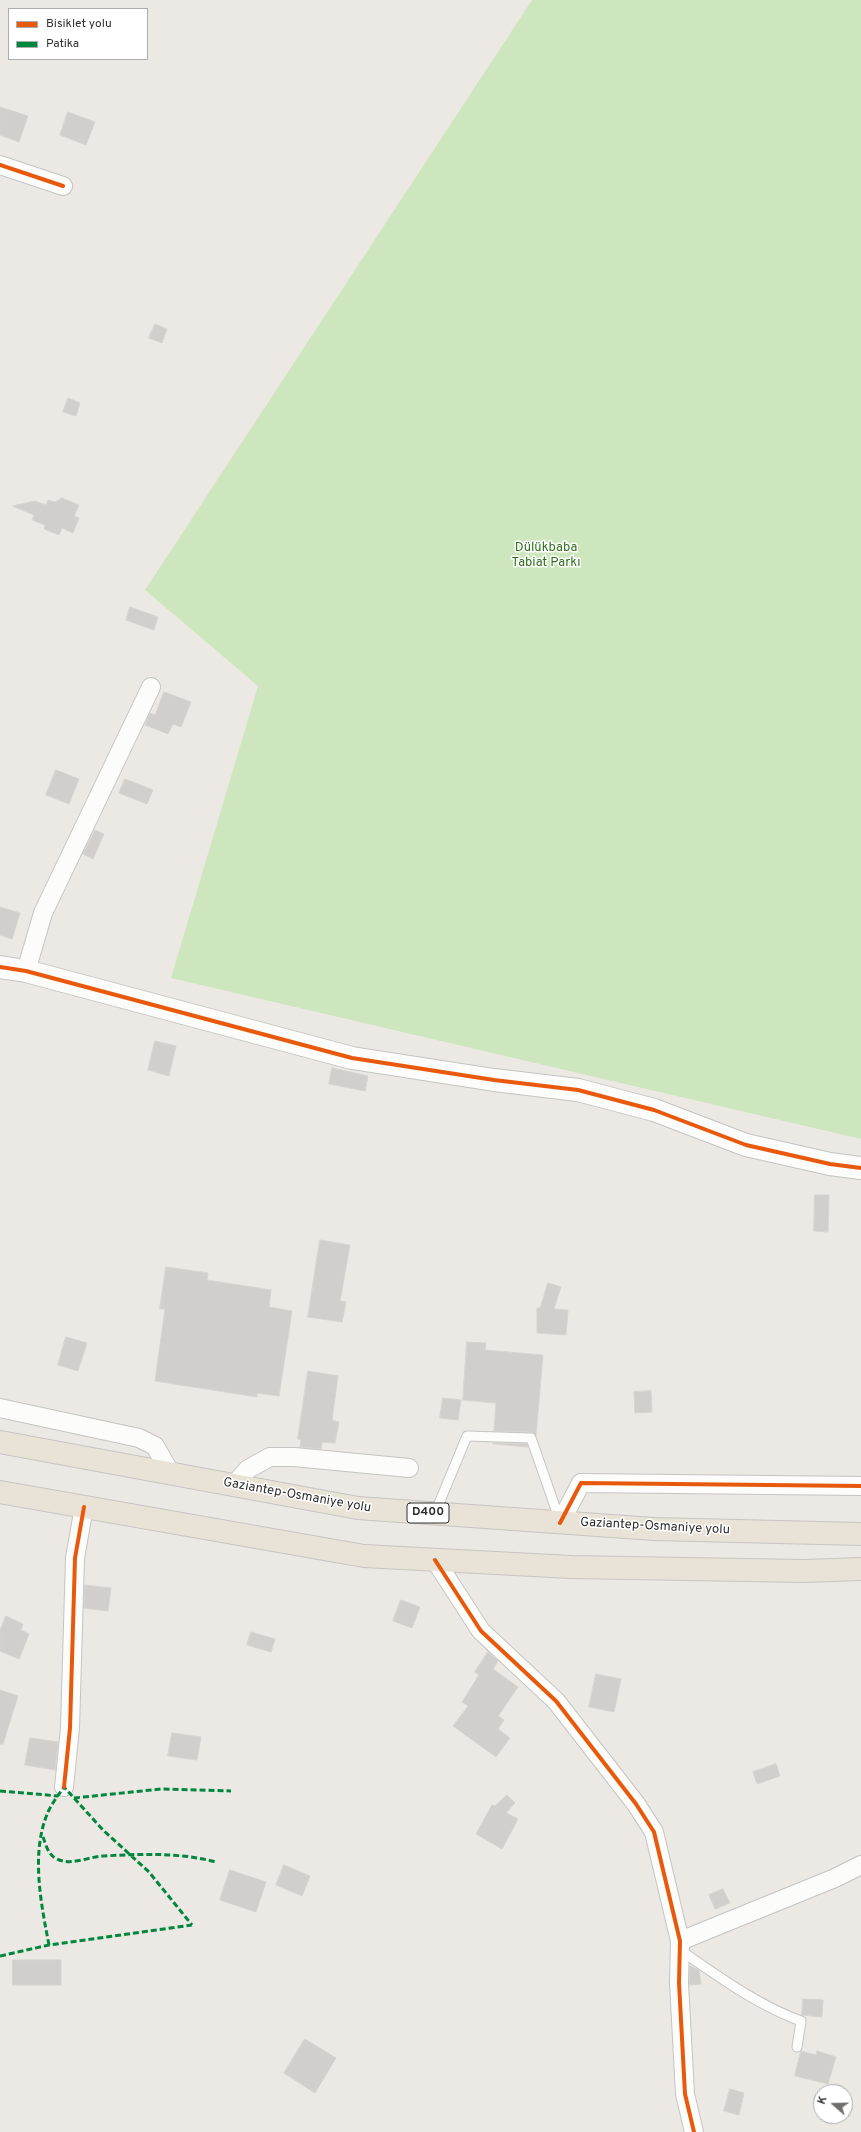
<!DOCTYPE html>
<meta charset="utf-8">
<style>
body{margin:0}
#map{position:relative;width:861px;height:2132px;overflow:hidden;background:#ece8e4;font-family:Overpass,sans-serif}
canvas{display:block}
.legend{position:absolute;left:8px;top:8px;width:140px;height:52px;box-sizing:border-box;background:#fff;border:1px solid #ababab;margin:0;padding:5px 7px;list-style:none;font-size:12px;color:#2e2e2e}
.legend li{display:flex;align-items:center;gap:8px;height:20px}
.legend b{width:20px;border:1px solid #ababab}
.north{position:absolute;left:813px;top:2084px;width:40px;height:40px;box-sizing:border-box;background:#fff;border:1px solid #ababab;border-radius:50%;rotate:290deg;font-size:11px;font-weight:700;line-height:16px;text-align:center;color:#2e2e2e}
.north::after{content:'';display:block;margin:auto;width:14px;height:18px;background:#706f6e;clip-path:polygon(50% 0,100% 100%,50% 72%,0 100%)}
</style>
<div id="map">
<canvas width="861" height="2132"></canvas>
<ul class="legend">
<li><b style="height:5px;background:#e8590c"></b>Bisiklet yolu</li>
<li><b style="height:5px;background:#00873e"></b>Patika</li>
</ul>
<div class="north">K</div>
</div>
<script>
const c = document.querySelector('canvas').getContext('2d');
c.lineJoin = 'round';
function fillPath(path, color) {
  c.fillStyle = color;
  c.fill(path, 'evenodd');
}
function stroke(path, color, width, dash) {
  c.strokeStyle = color;
  c.lineWidth = width;
  c.lineCap = dash ? 'butt' : 'round';
  c.setLineDash(dash || []);
  c.stroke(path);
}
function label(font, color, halo, rows, align = 'center') {
  c.font = font + ' Overpass,sans-serif';
  c.lineWidth = 3;
  c.setLineDash([]);
  c.textBaseline = 'middle';
  c.strokeStyle = halo;
  c.fillStyle = color;
  for (const [text, x, y, turn = 0] of rows) {
    c.save();
    c.translate(x, y);
    c.rotate((+turn || 0) * Math.PI / 180);
    c.textAlign = isNaN(turn) ? turn : align;
    if (halo) c.strokeText(text, 0, 0);
    c.fillText(text, 0, 0);
    c.restore();
  }
}
const green = new Path2D(`
 M532,0H861V1139L171,978L258,686L145,590Z`);
const building = new Path2D(`
 M0,107L28,116L19,142L0,135Z
 M68,112L95,122L86,145L60,135Z
 M155,324L167,329L162,343L149,338Z
 M68,398L80,403L76,416L63,412Z
 M62,498L79,505L74,516L79,518L73,533L62,528L59,535L44,529L45,525L32,520L34,515L12,506L35,501L46,505L48,500L55,502Z
 M130,607L158,617L154,630L126,620Z
 M164,692L191,702L181,727L173,724L168,734L145,725L150,713L155,715Z
 M56,770L79,779L69,804L46,795Z
 M125,779L153,790L147,804L119,793Z
 M95,830L104,834L93,859L83,854Z
 M0,907L20,913L12,939L0,935Z
 M155,1041L176,1046L169,1076L148,1070Z
 M332,1068L368,1076L365,1091L329,1084Z
 M815,1195H829L828,1232L814,1231Z
 M320,1240L350,1245L340,1301L346,1302L342,1322L308,1317Z
 M166,1267L208,1273L207,1280L271,1290L269,1307L292,1311L279,1396L257,1393V1397L155,1381L165,1309H160Z
 M548,1283L561,1287L554,1309L568,1310L566,1335L537,1333V1308H540Z
 M66,1337L87,1343L78,1371L58,1365Z
 M467,1342L486,1343L485,1350L543,1355L536,1436L531,1432L494,1431L496,1403L463,1400Z
 M308,1371L338,1376L332,1420L339,1422L335,1443L322,1442L321,1449L300,1447L301,1440L298,1439Z
 M651,1391L652,1412L635,1413L634,1392Z
 M443,1398L461,1400L458,1420L440,1418Z
 M493,1443L527,1444L528,1447L493,1444Z
 M85,1585L111,1588L108,1611L84,1608Z
 M401,1600L420,1607L412,1628L393,1621Z
 M6,1616L23,1624L21,1630L29,1634L19,1659L0,1651V1631Z
 M251,1632L275,1639L271,1652L247,1645Z
 M488,1652L498,1661L493,1669L518,1687L498,1716L504,1720L498,1729L510,1738L496,1757L453,1726L468,1706L462,1702L479,1675L475,1672Z
 M596,1674L621,1679L614,1712L589,1707Z
 M0,1690L18,1696L3,1744H0Z
 M172,1733L201,1737L197,1760L168,1756Z
 M30,1738L58,1742L55,1770L25,1765Z
 M776,1764L780,1776L757,1784L753,1772Z
 M507,1795L515,1803L506,1813L518,1819L502,1849L476,1834L492,1805L495,1806Z
 M284,1865L310,1876L302,1896L276,1885Z
 M230,1870L266,1882L256,1912L220,1900Z
 M723,1889L730,1903L715,1909L709,1895Z
 M13,1960H61V1985H13Z
 M690,1966L699,1970L701,1984L690,1985Z
 M803,1999L823,2000L822,2017L802,2015Z
 M305,2039L336,2058L315,2093L284,2073Z
 M801,2051L816,2055L817,2051L836,2057L828,2084L795,2076Z
 M730,2089L744,2093L739,2115L724,2111Z`);
const service = new Path2D(`
 M435,1513L467,1436L531,1438L560,1521
 M680,1950C718,1976 757,2005 801,2021L797,2047`);
const minor = new Path2D(`
 M0,165L63,186
 M26,971L43,913L151,687
 M0,1408L139,1438L155,1446L171,1474
 M234,1485L248,1469L270,1457H294L409,1468
 M560,1523L581,1483L861,1486
 M435,1560L481,1631L556,1701L636,1804L654,1832L680,1941L679,1983L685,2094L694,2132
 M64,1787L70,1728L75,1558L84,1507
 M680,1941L835,1878L861,1865`);
const tertiary = new Path2D(`
 M0,967L26,971L352,1058L494,1080L578,1090L654,1110L746,1145L830,1164L861,1168`);
const trunk = new Path2D(`
 M0,1442L358,1508L654,1529L861,1534
 M0,1492L364,1556L571,1567L804,1571L861,1569`);
const quiet = new Path2D(`
 M0,1791L58,1796
 M74,1798L161,1789L231,1791
 M43,1837C46,1845 48,1855 57,1859C71,1866 88,1857 103,1856C142,1854 178,1852 216,1862
 M49,1945C41,1904 30,1850 49,1810C53,1802 59,1794 64,1787L103,1830L149,1872L192,1925
 M0,1956L49,1945L192,1925`);
const cycleway = new Path2D(`
 M0,165L63,186
 M0,967L26,971L352,1058L494,1080L578,1090L654,1110L746,1145L830,1164L861,1168
 M560,1523L581,1483L861,1486
 M435,1560L481,1631L556,1701L636,1804L654,1832L680,1941L679,1983L685,2094L694,2132
 M64,1787L70,1728L75,1558L84,1507`);
const shields = [
 [428,1513,42]
];
const shieldNames = [
 ["D400",428,1513]
];
const parkNames = [
 ["Dülükbaba",546,548],
 ["Tabiat Parkı",546,563]
];
const streetNames = [
 ["Gaziantep-Osmaniye yolu",297,1496,10],
 ["Gaziantep-Osmaniye yolu",655,1527,3]
];
fillPath(green, '#cee6be');
fillPath(building, '#d1cecb');
stroke(building, '#d7d4d0', 1);
stroke(service, '#c5c4c5', 11);
stroke(minor, '#c5c4c5', 20);
stroke(tertiary, '#c5c4c5', 24);
stroke(trunk, '#c6c5c4', 24);
stroke(service, '#fcfcfb', 9);
stroke(minor, '#fcfcfb', 18);
stroke(tertiary, '#fcfcfb', 22);
stroke(trunk, '#e9e2d6', 22);
stroke(quiet, '#00873e', 3, [6, 3]);
stroke(cycleway, '#e8590c', 4);
for (const [x, y, w] of shields) {
  const box = new Path2D();
  box.roundRect(x - w / 2, y - 10, w, 20, 3);
  c.fillStyle = '#fff';
  c.fill(box);
  stroke(box, '#2e2e2e', 1);
}
label('bold 12px', '#2e2e2e', null, shieldNames);
label('13px', '#2c6e1b', '#fff', parkNames);
label('13px', '#2e2e2e', '#fff', streetNames);
</script>
